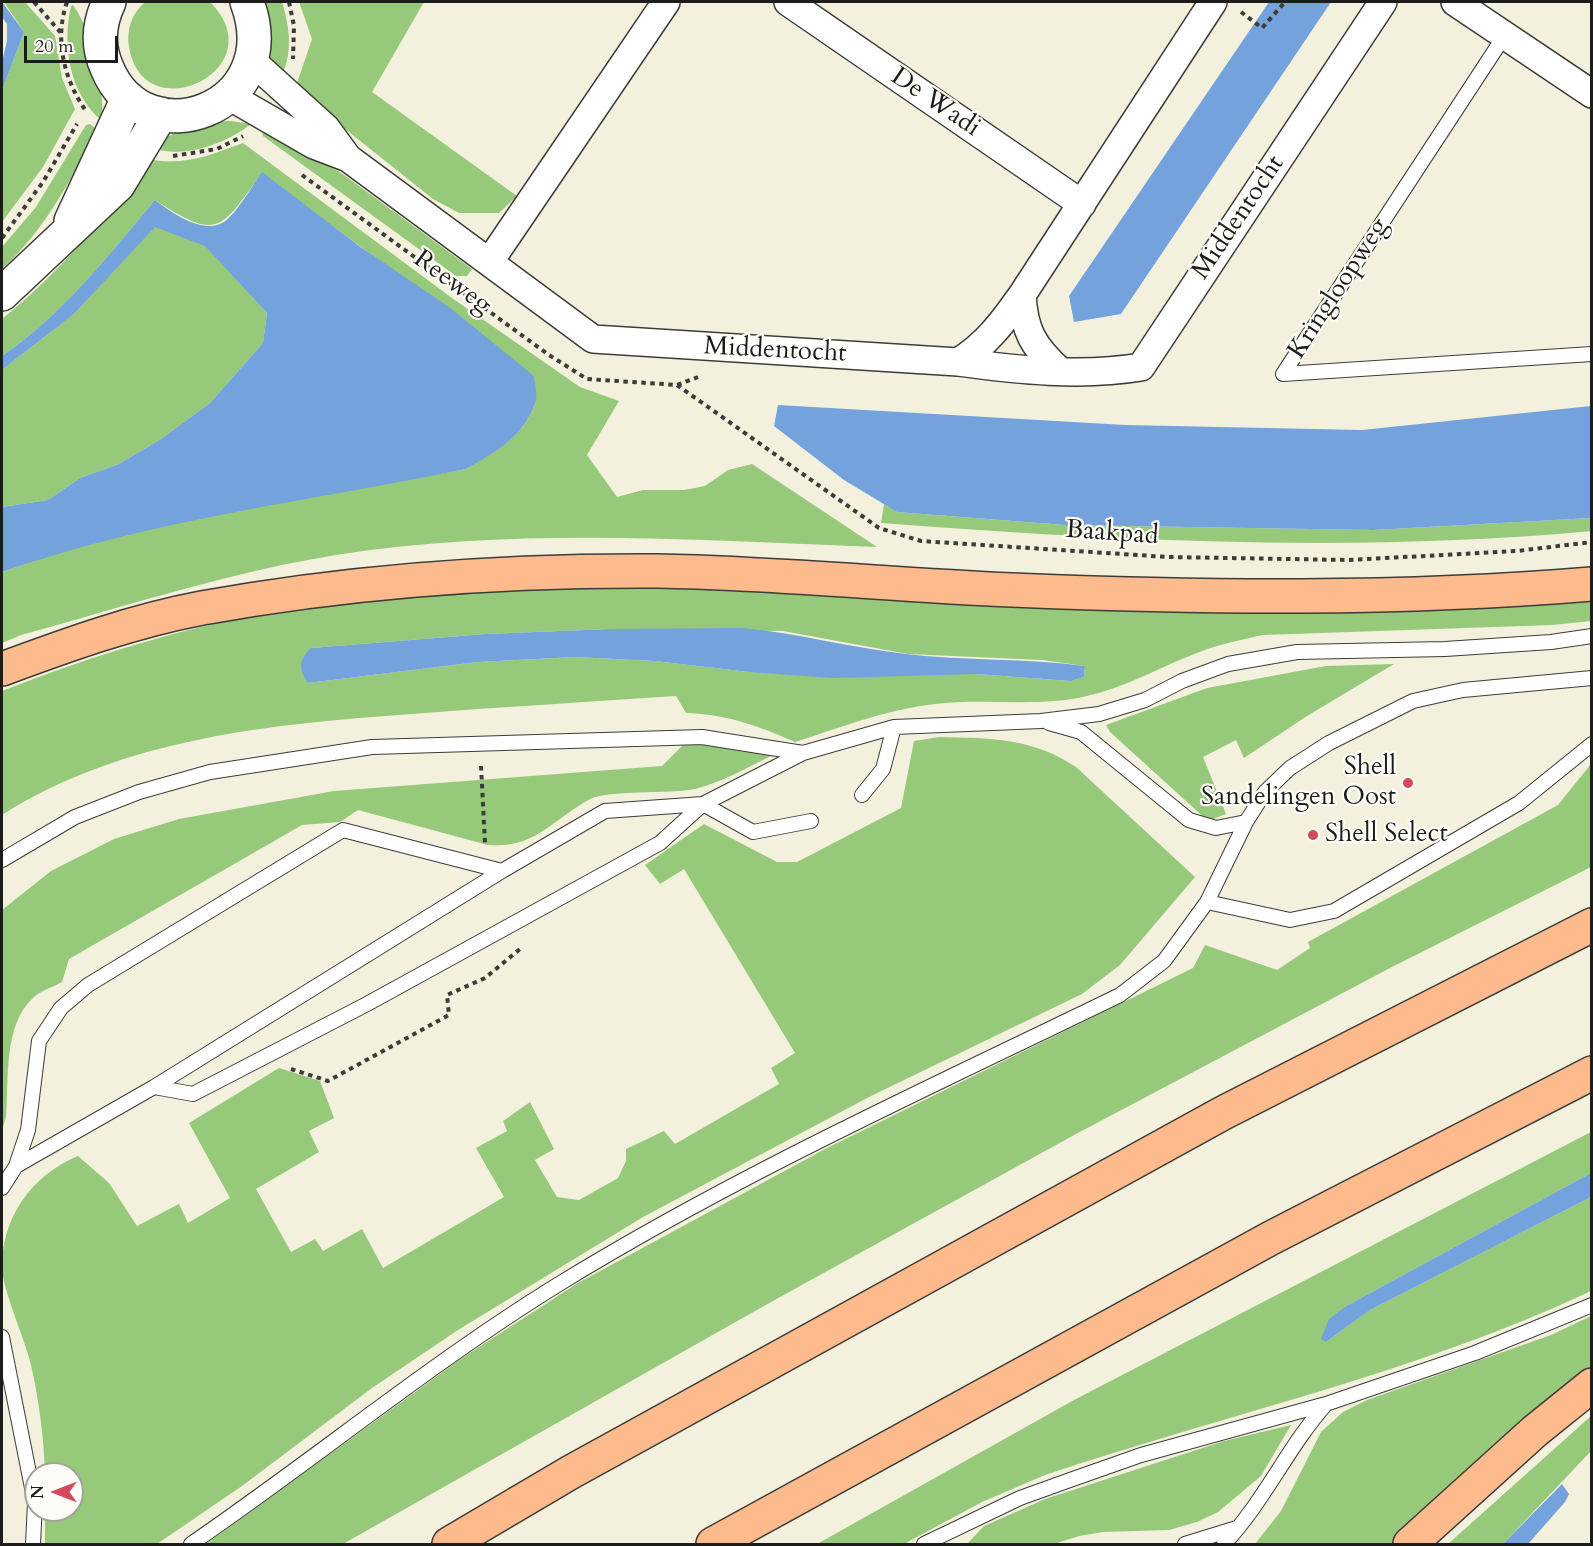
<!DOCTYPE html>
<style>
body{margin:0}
#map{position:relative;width:1593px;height:1546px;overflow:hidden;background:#f4f0de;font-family:Cardo,serif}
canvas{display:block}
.frame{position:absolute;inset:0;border:3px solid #1c1c1c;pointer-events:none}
.north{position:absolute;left:24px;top:1462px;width:60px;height:60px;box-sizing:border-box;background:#fdfcf7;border:2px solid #a3a29f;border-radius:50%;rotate:270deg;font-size:16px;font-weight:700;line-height:24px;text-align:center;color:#1c1c1c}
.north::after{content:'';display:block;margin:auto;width:21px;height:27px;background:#d1495b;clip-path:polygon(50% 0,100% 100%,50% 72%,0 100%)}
.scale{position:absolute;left:24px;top:36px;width:94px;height:27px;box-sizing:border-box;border:3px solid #1c1c1c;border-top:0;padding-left:8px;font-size:18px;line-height:21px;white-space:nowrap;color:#1c1c1c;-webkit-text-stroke:4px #fdfcf7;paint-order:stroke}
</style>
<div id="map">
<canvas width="1593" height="1546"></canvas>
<div class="frame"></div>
<div class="north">N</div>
<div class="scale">20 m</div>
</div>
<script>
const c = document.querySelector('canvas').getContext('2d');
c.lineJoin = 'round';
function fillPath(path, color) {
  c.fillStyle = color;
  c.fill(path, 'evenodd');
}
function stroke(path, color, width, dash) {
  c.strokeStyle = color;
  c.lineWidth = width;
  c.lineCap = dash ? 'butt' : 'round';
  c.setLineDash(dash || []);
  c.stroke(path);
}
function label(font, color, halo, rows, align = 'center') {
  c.font = font + ' Cardo,serif';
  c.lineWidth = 4.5;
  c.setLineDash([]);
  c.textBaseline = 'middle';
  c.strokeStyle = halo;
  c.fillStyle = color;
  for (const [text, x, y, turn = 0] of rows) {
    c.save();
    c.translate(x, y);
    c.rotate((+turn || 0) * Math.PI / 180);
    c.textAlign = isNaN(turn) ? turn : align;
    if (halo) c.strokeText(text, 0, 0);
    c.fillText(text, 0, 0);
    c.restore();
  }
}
const green = new Path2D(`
 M4,2H25L55,36L62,78L75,109L43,167L2,222V91L24,32Z
 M145,2H210C277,69 143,133 129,47C126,30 132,13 145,2Z
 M258,2H282C289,25 293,49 283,73C263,59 263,24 258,2Z
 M299,2H424L372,92L517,196L499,213H459L433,199L295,89L312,39Z
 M73,5C92,31 105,89 102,121C69,93 62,46 71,6Z
 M231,121L251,124C226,144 183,159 152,148C173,130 202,121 231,121Z
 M90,124L97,130C70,181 45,230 2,269V247L36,207L86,125Z
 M270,129L344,175L472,269L467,276H456L263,136L262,130Z
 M243,143L452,298L580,387L619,401L587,455L617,497L643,490H684L705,486L728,470L752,464L877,547C698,540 520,527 342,554C233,571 127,606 21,635L2,643V572L72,548L184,520L466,469C492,454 525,435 535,404C538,397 534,384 534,376L262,173C221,228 220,243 155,200C109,255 61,316 2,356V319C61,271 103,221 146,159C186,166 207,156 243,143Z
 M155,226L205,245L267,313L263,343L210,403L161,439L119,464L80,478L48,500L2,507V370L74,314Z
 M884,504L897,512L1065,525L1373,530L1591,518L1592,531C1355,553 1117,541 881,523Z
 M526,584L1591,596V621L1552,625L1263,635C1241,640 1219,644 1197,653C1160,667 1126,687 1087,696C1042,707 992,699 945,703C893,707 845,726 795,742C759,726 726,714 686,713L676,696C588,702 500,707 412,714C272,724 123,738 2,815V691C96,654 194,624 295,608C371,596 450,592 526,584ZM610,629L783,631L908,654L1042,660L1085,666L1084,677L1071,681L976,674L749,672L655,661L575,657L478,662L308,683L311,648L486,634Z
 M1394,664L1307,716L1244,758L1236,740L1203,757L1226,814L1208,821L1110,732L1106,725L1207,688L1326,666Z
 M939,737C990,738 1033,738 1076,767L1195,877L1120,965L1082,994L871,1096L643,1217L458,1330L372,1388L242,1486L157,1544H45V1510H72V1474H45C44,1438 39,1400 31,1365C23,1334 8,1304 2,1272C0,1218 32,1175 78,1156L109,1183L137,1226L179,1204L188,1223L230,1198L189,1123L279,1068L320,1081L334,1118L309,1131L319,1152L256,1189L291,1252L315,1239L323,1251L362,1229L383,1268L504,1197L476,1148L507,1131L503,1121L530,1102L554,1149L535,1160L557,1197L579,1200L618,1178L626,1161V1149L664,1131L675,1144L779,1084L771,1068L795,1053L684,869L660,884L645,865L704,824L777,862H797L901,808L914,741Z
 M685,743L717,744L775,754C750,766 723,782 695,789C671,794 607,790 590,799C552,820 535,849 488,845L358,810L340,822L302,825L69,959L62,982C53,987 40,991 33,998C3,1026 9,1079 6,1117L2,1130V910L51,871L114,839L179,819L334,791L662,766Z
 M1591,764V867L1390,968L1076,1134L771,1302L343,1544H206L462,1358L578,1283L825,1149L1193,968L1205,945L1277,970L1310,948L1308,942L1558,805Z
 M1591,1132V1173L1348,1305L1326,1342L1370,1310L1591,1197V1291C1417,1373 1227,1414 1045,1475L982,1502L904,1544H817L1074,1400Z
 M1591,1316V1371L1393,1544H1255L1281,1511L1321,1432L1343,1412L1367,1400L1551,1335Z
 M1591,1416V1451L1503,1544H1448Z
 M1291,1425L1261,1476L1218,1512L1197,1522L1169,1530L1103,1532L1079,1536L1054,1544H967L984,1526L1045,1499L1224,1441Z`);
const water = new Path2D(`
 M2,2L24,32L2,91V62L7,41V24L2,17Z
 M1269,2H1331L1121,314L1074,322L1069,296Z
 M262,172L362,248L449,307L534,376C535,384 538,397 535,404C524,436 493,454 466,469C310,501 153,519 2,572V507L48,500L80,478L119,464L161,439L210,403L263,343L267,313L205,246L155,227L74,314L2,370V356C61,316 109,255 155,200C172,213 203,235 224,222C236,214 253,185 262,172Z
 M778,405L1125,425L1362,430L1591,406V518L1373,530L1065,525L897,512L844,480L774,426Z
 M742,628C798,633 851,648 906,654C965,661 1025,658 1085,666L1084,677L1071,681L976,674L833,678L749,672L655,661L575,657L478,662L308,683C298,668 299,661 311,648L486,634L610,629Z
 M1591,1173V1197L1370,1310L1326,1342L1321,1339L1329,1319L1348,1305Z
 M1562,1484L1569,1494L1565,1502L1528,1544H1503Z`);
const path = new Path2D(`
 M34,2L61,33
 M67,2C54,39 64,80 86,111
 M289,2L294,26L293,59
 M1241,12L1262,28L1285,2
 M173,156L217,149L243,136
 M302,175L549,355L587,379L677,385L698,377
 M2,238L43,182L77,124
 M677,385L879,528L921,541L1168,557L1349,560L1517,551L1592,542
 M481,766L485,843
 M291,1069L328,1081L449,1015L447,995L485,978L520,949`);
const service = new Path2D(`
 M1505,35L1283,374L1592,354
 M1049,723L1081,732L1189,820L1216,828L1246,822
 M862,795L883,769L894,727
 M2,860L75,817L139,792L210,772L372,747L702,737L803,753
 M1207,902L1290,920L1334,911L1519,803L1592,744
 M154,1087L193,1094L367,1004L660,843L703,804L753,832L811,821
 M16,1166L28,1130L39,1041L61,1008L88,985L343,830L502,871
 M2,1188L16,1166L154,1087L502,871L605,811L703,804L803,753L894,727L1041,721L1099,714L1145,700L1182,681L1228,664L1297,652L1445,649L1551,642L1592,636
 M2,1337L35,1503L33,1544
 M191,1544C315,1459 431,1363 559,1284C738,1174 931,1087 1120,995L1164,961L1207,902L1246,822L1265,792L1290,768L1329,743L1413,701L1463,690L1592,678
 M924,1544L1020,1498L1070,1480L1141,1455L1326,1404L1475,1353L1592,1305
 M1185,1544L1237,1528
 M1224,1544C1264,1502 1287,1448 1326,1404`);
const minor = new Path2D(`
 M788,2L1082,204
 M1455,2L1592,94
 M252,61L326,128L348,158
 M229,96L314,145L348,158L593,339L958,362C1018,370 1081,377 1141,367L1383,2
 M490,261L666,2
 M1022,295C1024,330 1033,347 1060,371
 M958,362C986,345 1003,322 1022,295L1213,2`);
const tertiary = new Path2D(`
 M109,2C99,23 97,46 107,68C145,160 287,109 247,2
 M71,221L128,98
 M2,294L118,185L161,114`);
const motorway = new Path2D(`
 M2,669C67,645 133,621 202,608C351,581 506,570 658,571C776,573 894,585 1012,590C1206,598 1399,600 1592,584
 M449,1544L571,1472L1223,1113L1592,925
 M713,1544L1271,1238L1592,1073
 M1410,1544L1535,1431L1592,1385`);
const markers = [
 [1408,783,6,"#d1495b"],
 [1313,835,6,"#d1495b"]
];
const streetNames = [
 ["De Wadi",935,103,34],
 ["Middentocht",1239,218,-56],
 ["Reeweg",452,283,36],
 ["Kringloopweg",1339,289,-57],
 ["Middentocht",775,351,3],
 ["Baakpad",1112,534,4]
];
const poiNames = [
 ["Shell",1396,768],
 ["Sandelingen Oost",1396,798],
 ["Shell Select",1325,835,"left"]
];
fillPath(green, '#96c97a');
fillPath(water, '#73a2dc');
stroke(service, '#3c3c39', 16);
stroke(minor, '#3c3c39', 30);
stroke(tertiary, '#3c3c39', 36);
stroke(motorway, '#3c3c39', 36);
stroke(path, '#3c3c39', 4, [4.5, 4.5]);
stroke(service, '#fff', 14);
stroke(minor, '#fff', 27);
stroke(tertiary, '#fff', 33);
stroke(motorway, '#fcba8d', 33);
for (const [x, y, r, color] of markers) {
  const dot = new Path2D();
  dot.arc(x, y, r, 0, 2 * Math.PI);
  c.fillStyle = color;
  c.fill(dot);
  stroke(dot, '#fdfcf7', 2);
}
label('26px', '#1c1c1c', '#fdfcf7', streetNames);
label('26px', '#1c1c1c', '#fdfcf7', poiNames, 'right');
</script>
